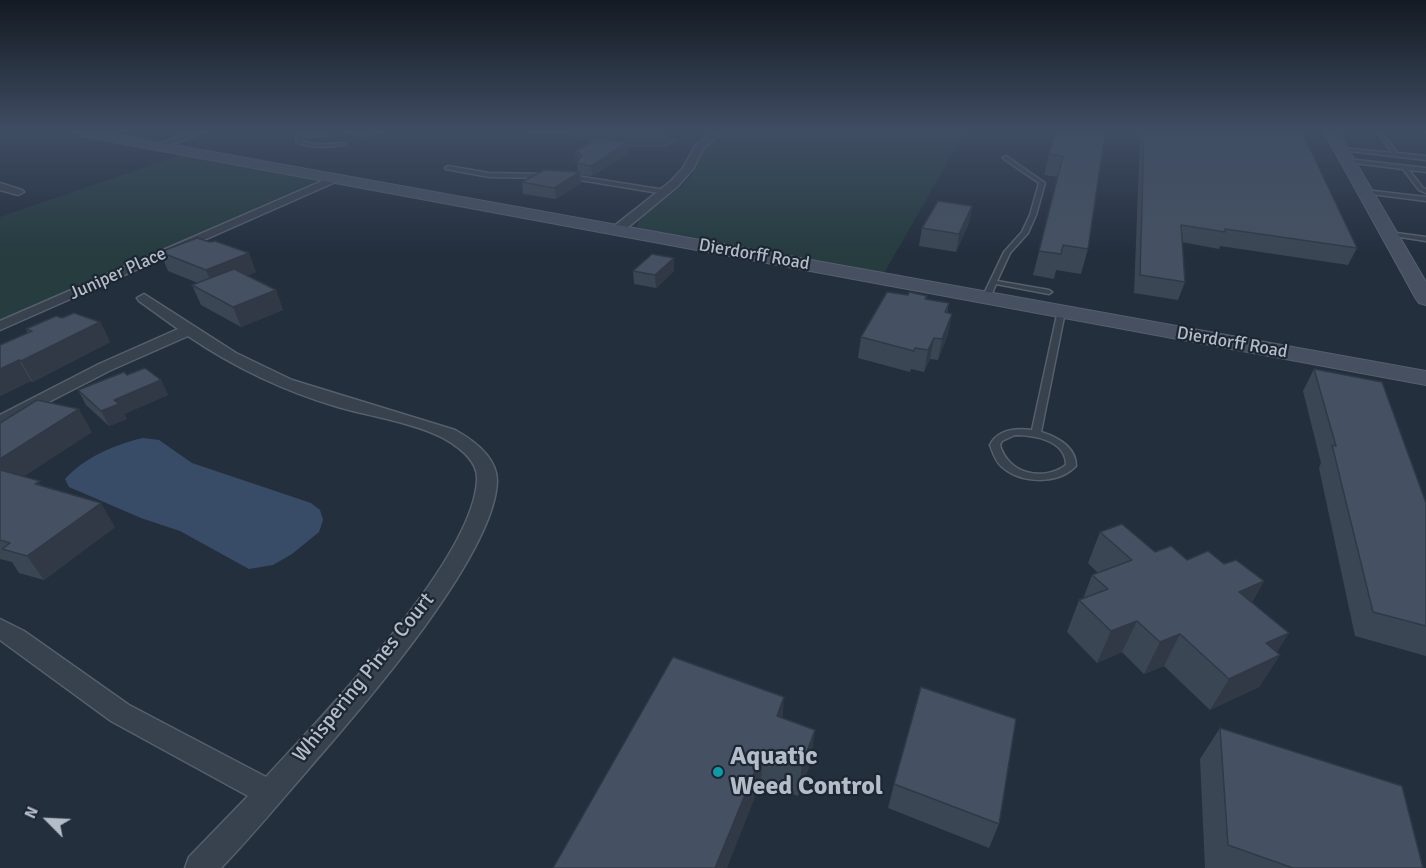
<!DOCTYPE html>
<style>
body{margin:0}
#map{position:relative;width:1426px;height:868px;overflow:hidden;background:#242f3e;font-family:Signika,sans-serif}
canvas{display:block}
.north{position:absolute;left:18px;top:790px;width:60px;height:60px;-webkit-text-stroke:4px #1d2633;paint-order:stroke;rotate:294deg;font-size:16px;font-weight:700;line-height:24px;text-align:center;color:#b4bcc9}
.north::after{content:'';display:block;margin:auto;width:21px;height:27px;background:#b4bcc9;clip-path:polygon(50% 0,100% 100%,50% 72%,0 100%)}
</style>
<div id="map">
<canvas width="1426" height="868"></canvas>
<div class="north">N</div>
</div>
<script>
const c = document.querySelector('canvas').getContext('2d');
c.lineJoin = 'round';
function fillPath(path, color) {
  c.fillStyle = color;
  c.fill(path, 'evenodd');
}
function stroke(path, color, width, dash) {
  c.strokeStyle = color;
  c.lineWidth = width;
  c.lineCap = dash ? 'butt' : 'round';
  c.setLineDash(dash || []);
  c.stroke(path);
}
function label(font, color, halo, rows, align = 'center') {
  c.font = font + ' Signika,sans-serif';
  c.lineWidth = 4.5;
  c.setLineDash([]);
  c.textBaseline = 'middle';
  c.strokeStyle = halo;
  c.fillStyle = color;
  for (const [text, x, y, turn = 0] of rows) {
    c.save();
    c.translate(x, y);
    c.rotate((+turn || 0) * Math.PI / 180);
    c.textAlign = isNaN(turn) ? turn : align;
    if (halo) c.strokeText(text, 0, 0);
    c.fillText(text, 0, 0);
    c.restore();
  }
}
const green = new Path2D(`
 M508,132H654L676,141L670,145L664,146H618L568,134Z
 M726,132H965L883,275L640,229L637,227L639,220L683,185L693,173L702,152Z
 M183,154L319,180L0,320V217Z`);
const water = new Path2D(`
 M143,438L159,440L192,463L311,503L320,510L323,520L319,532L292,554L273,565L249,569L180,531L141,518L69,487L65,479C85,457 114,445 143,438Z`);
const path = new Path2D(`
 M508,132L568,134L596,142
 M624,146H664L676,141L654,132`);
const lane = new Path2D(`
 M296,132H300L301,134H326L328,135L326,136H302L301,141C315,146 329,144 343,143L345,144L343,145C327,147 310,149 296,142L298,135Z
 M1378,132H1382L1397,153L1426,156V160L1341,150L1339,149L1341,148L1392,153Z
 M1006,156L1045,183L1036,215L1028,233L1010,253L997,281L1049,290L1052,292L1049,294L996,284L990,298L986,300L982,298L1004,252L1022,232L1030,215L1039,183L1004,159L1003,158Z
 M1348,159L1426,168V172L1409,170L1423,188L1426,189V193L1419,190L1403,169L1346,162L1345,161Z
 M448,166L489,173L544,174L547,176L544,178L489,177L446,169L445,168Z
 M570,175L665,190L668,192L665,194L568,178L567,177Z
 M1365,190L1426,197V201L1363,193V191Z
 M1389,232L1426,237V241L1387,235V233Z
 M1058,310H1064L1065,312L1041,432C1057,437 1076,447 1076,466C1058,485 1020,484 1001,466C995,460 993,453 990,445C998,429 1016,428 1032,430ZM1015,435C1034,435 1066,440 1066,465C1043,482 1008,474 1000,445L1002,441Z`);
const street = new Path2D(`
 M191,132H205L162,148L154,146Z
 M712,132H723L703,149L693,169L678,186L621,233H613V227L670,182L683,168L696,145Z
 M336,175L340,176V180L0,330V321Z
 M0,183L22,190L24,192L18,195L0,190Z
 M144,294L236,353L292,380L455,430C473,440 497,457 497,481C495,557 357,713 306,772C278,804 251,837 221,868H185L189,857L248,796L111,721L0,640V619L24,631L129,705L266,777C322,716 472,562 477,481C479,461 459,447 443,438C415,423 369,416 338,407C284,391 235,368 188,336L111,370L0,427V415L99,364L178,329L139,301L137,298Z`);
const secondary = new Path2D(`
 M74,132H102L1426,371V385L81,136Z
 M1324,132H1338L1426,282V305L1419,303L1416,299Z`);
const wall = new Path2D(`
 M334,132H386L369,139Z
 M1105,132L1088,249L1081,274L1056,270L1054,279L1033,275L1058,177L1044,175L1049,154Z
 M1142,132H1302L1357,248L1348,265L1220,246L1219,249L1182,242L1185,282L1178,300L1134,293L1140,138Z
 M597,139L629,153L592,176L581,175V183L556,199L523,194L522,182L578,172L577,162L575,163L574,152Z
 M972,206L969,223L956,252L919,246L922,228Z
 M160,252L256,272L247,276L276,290L283,310L241,327L201,305L192,285L198,283L168,271Z
 M674,258V271L656,288L634,284L633,271Z
 M908,295L927,296L926,299L949,303L947,313L948,334L938,360L930,359L924,372L911,369L910,372L858,358L861,337Z
 M62,318L100,322L110,342L33,382L31,381L0,396V345L28,333L26,329Z
 M1314,369L1426,503V656L1355,636L1319,468L1321,463L1303,391Z
 M127,375L161,380L168,395L124,414L127,419L109,426L86,405L78,390Z
 M0,423L92,432L24,476L43,486L115,527L44,580L19,573L12,562L0,559Z
 M1100,532L1155,552L1187,560L1224,564L1264,581L1252,602L1277,653L1280,655L1259,687L1210,710L1164,666L1144,674L1122,652L1097,663L1067,632L1079,600L1083,599L1092,575L1098,573L1088,563Z
 M783,718L811,762L798,796L761,782L553,868Z
 M1220,728L1423,868H1205L1200,759Z
 M894,784L999,824L989,848L888,808Z`);
const shadedWall = new Path2D(`
 M367,132H386L369,139Z
 M628,142L629,153L592,176L591,166Z
 M574,152H578L579,162L575,163Z
 M580,172L581,183L556,199L554,188Z
 M972,206L969,223L956,252L959,234Z
 M249,253L256,272L214,290L206,270Z
 M674,258V271L656,288L655,275Z
 M276,290L283,310L241,327L233,307Z
 M952,314L948,334L938,360L942,339Z
 M100,322L110,342L33,382L21,361Z
 M934,338L930,359L924,372L928,350Z
 M19,360L31,381L0,396V369Z
 M161,380L168,395L124,414L127,419L109,426L101,411L114,400Z
 M79,409L92,432L3,490L0,485V459Z
 M101,503L115,527L44,580L27,556Z
 M1264,581L1245,613L1239,592Z
 M1137,621L1122,652L1097,663L1111,631Z
 M1289,633L1273,659L1280,655L1259,687L1210,710L1229,679L1266,643Z
 M1180,634L1164,666L1144,674L1160,642Z
 M784,697L782,729L777,716Z
 M815,730L811,762L798,796L802,765Z
 M763,751L761,782L727,868H715Z`);
const building = new Path2D(`
 M1056,132H1105L1088,249L1063,245L1061,254L1039,251L1063,156L1049,154Z
 M1144,132H1302L1357,248L1225,229V232L1181,225L1185,282L1140,275Z
 M597,139L628,142L591,166L577,163L582,155L578,152H574Z
 M544,170L580,172L554,188L522,182Z
 M938,201L972,206L959,234L922,228Z
 M197,238L210,242L215,241L249,253L206,270L160,252Z
 M652,254L674,258L655,275L633,271Z
 M234,269L276,290L233,307L192,285Z
 M887,292L908,295L909,292L927,296L925,299L949,303L945,312L952,314L942,339L934,338L928,350L915,348L914,351L861,337Z
 M74,313L100,322L21,361L19,360L0,369V345L32,331L26,329L56,316L62,318Z
 M145,368L161,380L114,400L119,404L101,411L78,390L124,372L127,375Z
 M1314,369L1382,382L1426,503V626L1373,612L1332,445L1336,446Z
 M37,400L79,409L0,459V423Z
 M0,470L40,481L35,484L101,503L27,556L2,549L10,543L0,540Z
 M1122,524L1155,552L1171,546L1187,560L1208,551L1224,564L1236,560L1264,581L1239,592L1289,633L1266,643L1280,655L1229,679L1180,634L1160,642L1137,621L1111,631L1079,600L1108,589L1092,575L1132,560L1100,532Z
 M673,657L784,697L777,716L815,730L802,765L763,751L715,868H553Z
 M921,687L1016,719L999,824L894,784Z
 M1220,728L1402,786L1423,868H1293L1228,845Z`);
const markers = [
 [718,772,6,"#0f9aa8"]
];
const farStreetnames = [
 ["Dierdorff Road",754,255,10],
 ["Juniper Place",118,274,-24],
 ["Dierdorff Road",1232,343,10]
];
const streetNames = [
 ["Whispering Pines Court",364,678,-51]
];
const nearPoinames = [
 ["Aquatic",730,757],
 ["Weed Control",730,787]
];
fillPath(green, '#263c3f');
fillPath(water, '#394c67');
stroke(lane, '#565f6c', 3);
stroke(street, '#565f6c', 3);
stroke(secondary, '#565f6c', 2);
stroke(path, '#44595c', 2, [2, 2]);
fillPath(lane, '#38414e');
fillPath(street, '#38414e');
fillPath(secondary, '#465061');
fillPath(wall, '#3b4654');
fillPath(shadedWall, '#303945');
fillPath(building, '#455162');
stroke(building, '#303945', 1.5);
const sky = c.createLinearGradient(0, 0, 0, 253);
sky.addColorStop(0, '#141a22');
sky.addColorStop(0.52, '#3f4d63');
sky.addColorStop(1, '#3f4d6300');
c.fillStyle = sky;
c.fillRect(0, 0, 1426, 253);
for (const [x, y, r, color] of markers) {
  const dot = new Path2D();
  dot.arc(x, y, r, 0, 2 * Math.PI);
  c.fillStyle = color;
  c.fill(dot);
  stroke(dot, '#1d2633', 2);
}
label('18px', '#b4bcc9', '#1d2633', farStreetnames);
label('21px', '#b4bcc9', '#1d2633', streetNames);
label('bold 26px', '#b4bcc9', '#1d2633', nearPoinames, 'left');
</script>
